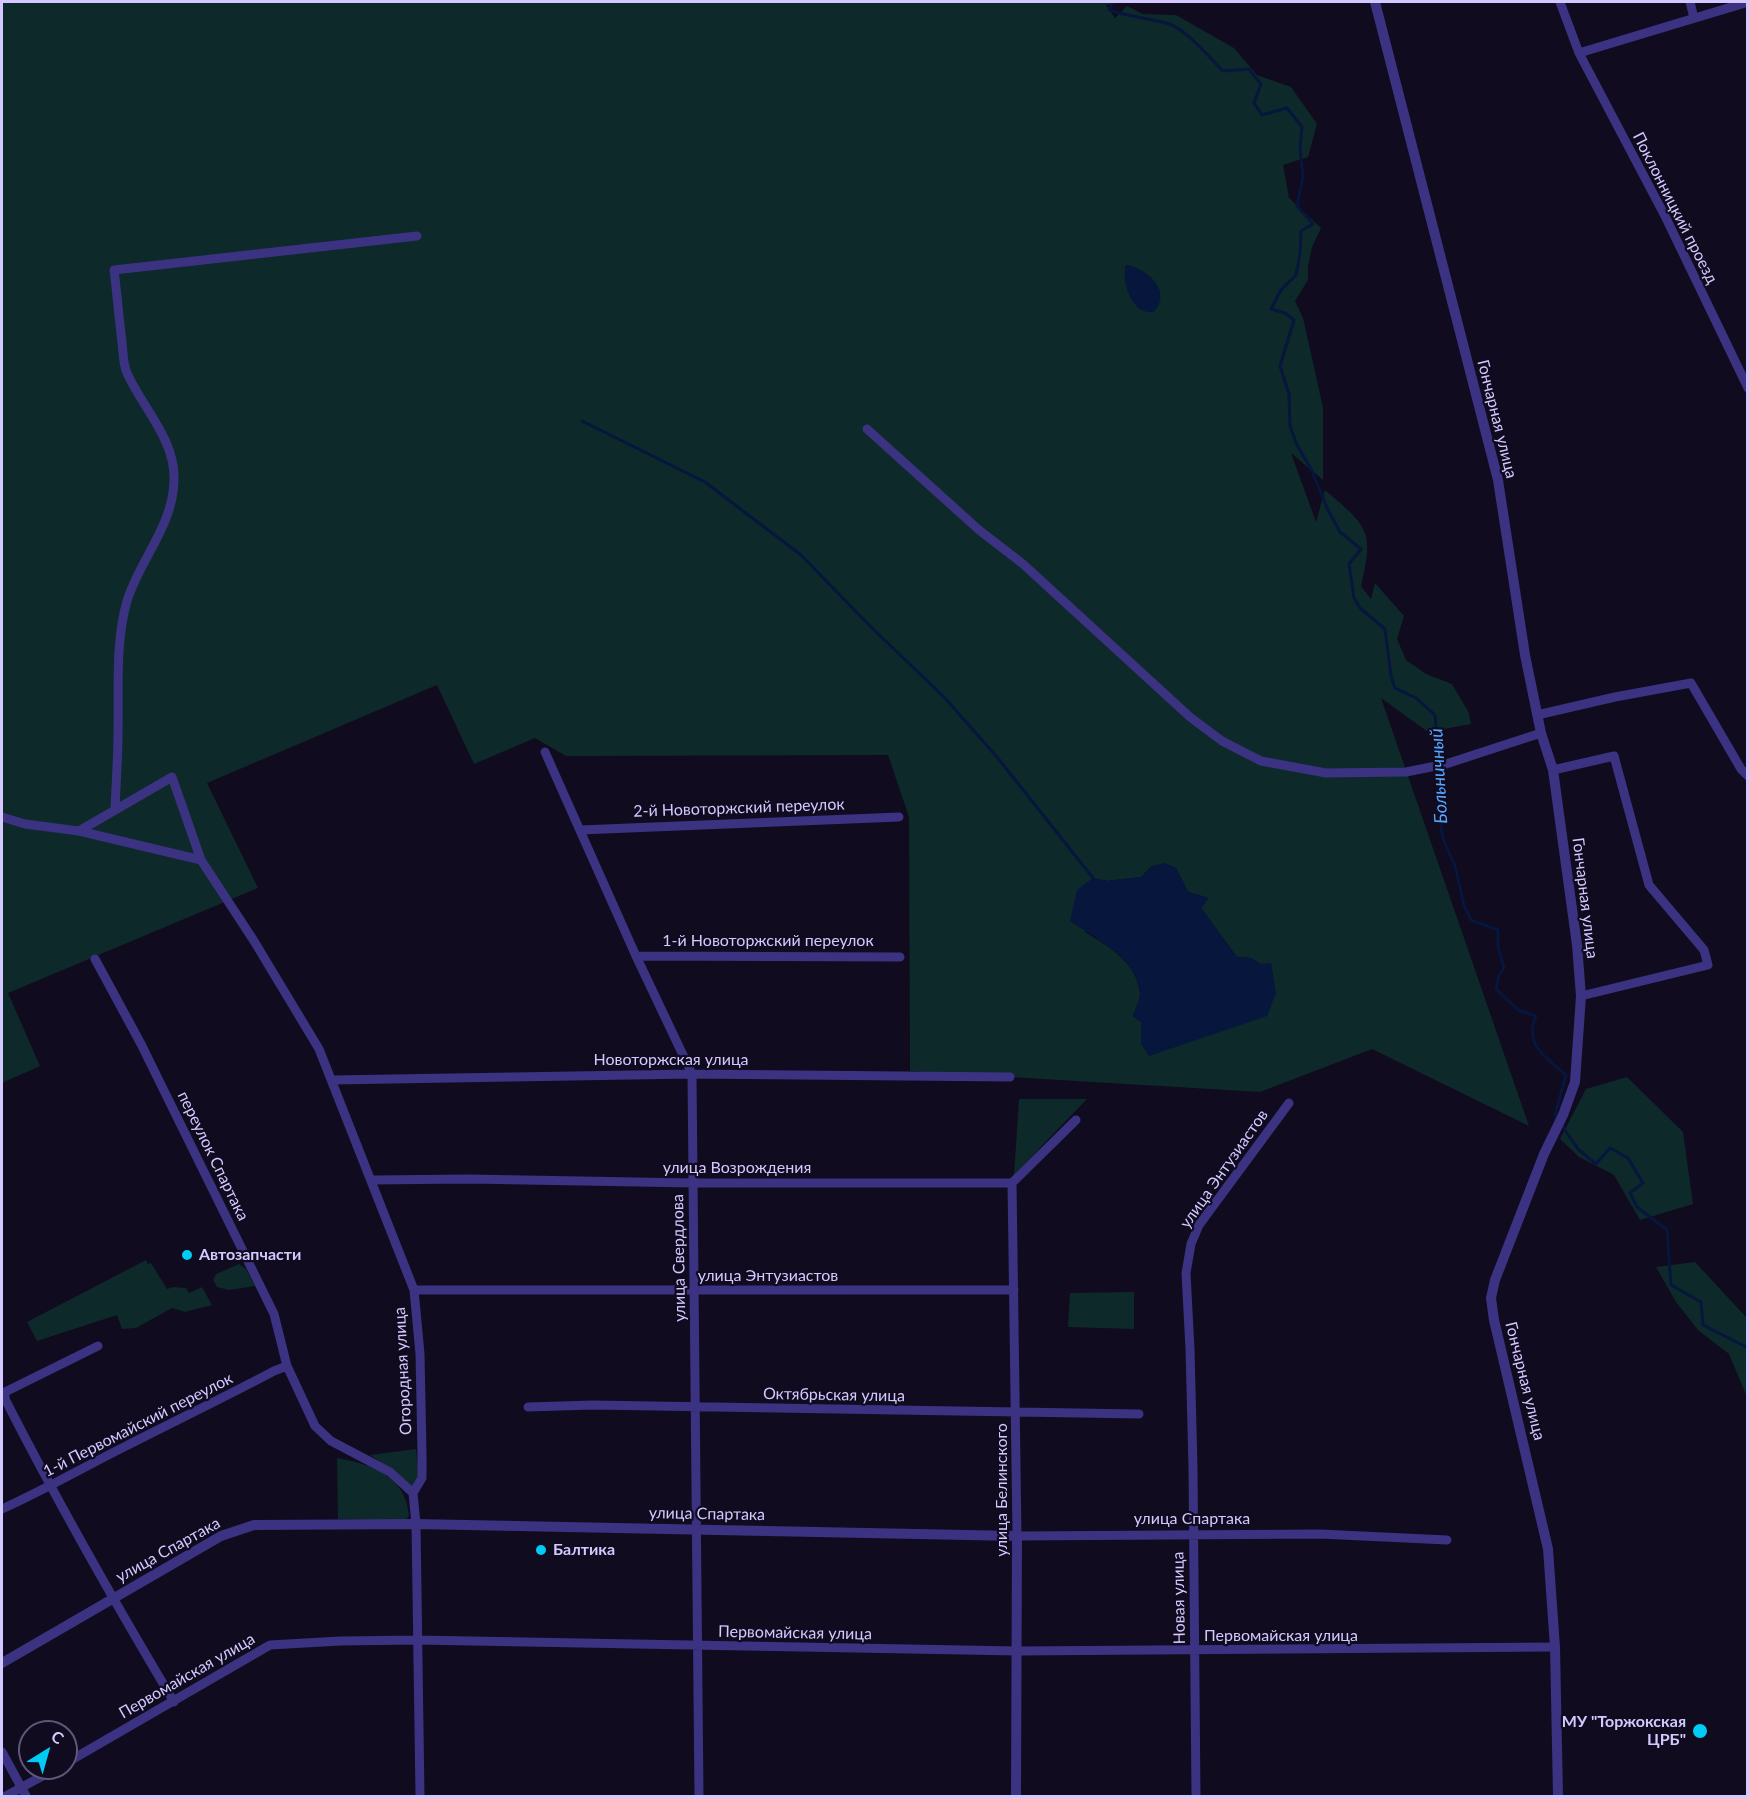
<!DOCTYPE html>
<meta charset="utf-8">
<style>
body{margin:0}
#map{position:relative;width:1749px;height:1798px;overflow:hidden;background:#100b1f;font-family:Lato,sans-serif}
canvas{display:block}
.frame{position:absolute;inset:0;border:3px solid #d3c9ff;pointer-events:none}
.north{position:absolute;left:18px;top:1720px;width:60px;height:60px;box-sizing:border-box;background:#100b1f;border:2px solid #5e5779;border-radius:50%;rotate:37deg;font-size:16px;font-weight:700;line-height:24px;text-align:center;color:#d3c9ff}
.north::after{content:'';display:block;margin:auto;width:21px;height:27px;background:#00cbf4;clip-path:polygon(50% 0,100% 100%,50% 72%,0 100%)}
</style>
<div id="map">
<canvas width="1749" height="1798"></canvas>
<div class="frame"></div>
<div class="north">С</div>
</div>
<script>
const c = document.querySelector('canvas').getContext('2d');
c.lineJoin = 'round';
function fillPath(path, color) {
  c.fillStyle = color;
  c.fill(path, 'evenodd');
}
function stroke(path, color, width, dash) {
  c.strokeStyle = color;
  c.lineWidth = width;
  c.lineCap = dash ? 'butt' : 'round';
  c.setLineDash(dash || []);
  c.stroke(path);
}
function label(font, color, halo, rows, align = 'center') {
  c.font = font + ' Lato,sans-serif';
  c.lineWidth = 4.5;
  c.setLineDash([]);
  c.textBaseline = 'middle';
  c.strokeStyle = halo;
  c.fillStyle = color;
  for (const [text, x, y, turn = 0] of rows) {
    c.save();
    c.translate(x, y);
    c.rotate((+turn || 0) * Math.PI / 180);
    c.textAlign = isNaN(turn) ? turn : align;
    if (halo) c.strokeText(text, 0, 0);
    c.fillText(text, 0, 0);
    c.restore();
  }
}
const green = new Path2D(`
 M2,2H1123L1106,5L1115,18L1127,6L1143,14L1176,15L1234,48L1257,75L1291,87L1317,124L1308,157L1283,165L1289,198L1321,228L1312,247L1308,266V280L1295,301L1303,318L1323,408V480L1291,453L1316,522L1325,490C1367,526 1375,530 1361,586L1371,599L1375,583L1404,616L1397,639L1406,660L1426,674L1452,684L1469,713L1471,724L1428,732L1381,698L1529,1126L1372,1049L1260,1092L910,1071L909,817L888,755L566,756L535,738L474,764L437,685L207,783L258,888L8,993L40,1066L2,1083ZM1152,866L1176,868L1188,892L1208,898L1201,908L1237,957L1251,958L1261,964L1141,1043V1022L1133,1016C1135,1009 1140,1001 1140,994C1138,963 1108,946 1085,932L1093,878L1107,881L1141,877Z
 M1627,1077L1683,1132L1693,1204L1640,1220L1614,1175L1579,1157L1560,1139L1586,1089Z
 M1019,1099H1087L1014,1175Z
 M146,1260L148,1264L151,1263L167,1289L173,1287L186,1288L189,1293L202,1287L212,1305L185,1312L172,1308L136,1328L122,1329L117,1315L37,1341L27,1322Z
 M1695,1262L1747,1318V1397L1729,1354L1698,1330L1676,1302L1656,1267Z
 M239,1264L246,1269L255,1286L229,1290L217,1287L213,1280L216,1274Z
 M1134,1292V1329L1068,1327L1070,1293Z
 M416,1449L419,1478L416,1485L410,1486L390,1468L370,1455Z
 M337,1458C370,1464 406,1475 409,1516L404,1521L338,1519Z`);
const water = new Path2D(`
 M1126,265C1147,268 1173,291 1154,312C1151,312 1147,312 1144,311C1130,306 1121,279 1126,265Z
 M1165,863L1176,868L1188,892L1209,898L1201,908L1237,957L1251,958L1261,964L1271,963L1276,993L1267,1016L1149,1056L1141,1044V1022L1133,1016C1135,1010 1140,1001 1140,994C1138,957 1096,940 1070,921L1077,890L1093,878L1107,881L1141,877L1152,866Z`);
const stream = new Path2D(`
 M1113,2L1109,10C1129,17 1150,18 1169,24C1187,30 1209,57 1223,71L1249,69L1261,84L1254,103L1262,115L1287,108L1302,127L1300,148L1303,177L1297,206L1313,224L1301,231L1300,254L1296,275L1281,290L1271,309L1285,313L1294,320L1280,366L1289,394L1290,426L1297,445L1311,469L1327,508L1340,532L1361,549L1349,564L1354,598L1360,608L1385,629L1391,676L1395,688L1416,698L1435,715L1442,786L1437,800L1443,839L1455,866L1464,905L1471,920L1498,930V947L1504,968L1499,975L1496,989L1518,1010L1536,1016C1523,1045 1547,1058 1566,1075L1555,1115L1558,1120
 M582,421L705,482L801,555L872,628L944,697L997,757L1093,878
 M1562,1126L1578,1149L1596,1164L1610,1148L1628,1158L1643,1183L1630,1193L1637,1207L1667,1230L1671,1285L1701,1302L1703,1325L1748,1348`);
const minor = new Path2D(`
 M1560,2L1579,53L1666,218L1748,388
 M1690,2L1694,18
 M1579,53L1748,2
 M867,429L979,530L1023,564L1190,717L1222,741L1261,761L1326,773L1406,772L1446,764L1541,733
 M1537,715L1615,697L1691,683L1741,769L1748,776
 M545,752L636,956L692,1074L699,1796
 M1553,770L1614,756L1649,885L1704,950L1708,965L1581,996
 M115,809C116,783 118,758 118,732C119,688 115,643 127,601C140,559 174,525 174,479C175,439 142,407 127,373C123,364 123,351 122,342C119,318 117,294 114,270L417,236
 M2,817L25,824L79,831L172,777L201,860L254,941L319,1049L414,1290L420,1354L422,1453V1478L413,1493L416,1524L420,1796
 M580,830L899,817
 M79,831L201,860
 M636,956L900,957
 M95,959L141,1044L274,1314L287,1366L315,1426L331,1441L390,1472L413,1493
 M332,1080L692,1074L1010,1077
 M372,1180L469,1179L693,1183H1012L1076,1120
 M1012,1183L1017,1536L1320,1534L1447,1540
 M414,1290H1014
 M98,1346L5,1392V1399C58,1503 115,1603 174,1702
 M528,1407L593,1405L1139,1414
 M2,1509C44,1490 84,1467 126,1446C175,1421 225,1397 274,1371L287,1366
 M2,1752L26,1796
 M66,1763L270,1645L340,1641L417,1640L1018,1651L1555,1647
 M6,1796L57,1768
 M1196,1796L1193,1468L1190,1349L1186,1273L1191,1244L1199,1225L1289,1103`);
const tertiary = new Path2D(`
 M1375,2L1498,480L1525,655L1541,733L1553,770L1577,945L1581,996L1575,1082L1563,1115L1544,1154L1495,1280L1491,1298L1494,1320L1548,1549L1555,1647L1558,1796
 M2,1663L221,1536L254,1525L416,1524L1017,1536L1016,1796`);
const markers = [
 [187,1255,6,"#00cbf4"],
 [541,1550,6,"#00cbf4"],
 [1700,1731,8,"#00cbf4"]
];
const streetNames = [
 ["Поклонницкий проезд",1675,208,63],
 ["Гончарная улица",1497,419,76],
 ["2-й Новоторжский переулок",739,808,-2],
 ["Гончарная улица",1585,898,83],
 ["1-й Новоторжский переулок",768,941],
 ["Новоторжская улица",671,1060],
 ["переулок Спартака",213,1156,64],
 ["улица Возрождения",737,1168],
 ["улица Энтузиастов",1224,1169,-55],
 ["улица Свердлова",679,1258,-91],
 ["улица Энтузиастов",768,1276],
 ["Огородная улица",403,1371,-93],
 ["Гончарная улица",1525,1381,76],
 ["Октябрьская улица",834,1395,1],
 ["1-й Первомайский переулок",138,1425,-27],
 ["улица Белинского",1002,1490,-90],
 ["улица Спартака",707,1514,1],
 ["улица Спартака",1192,1519],
 ["улица Спартака",168,1550,-29],
 ["Новая улица",1179,1598,-91],
 ["Первомайская улица",795,1633,1],
 ["Первомайская улица",1281,1636],
 ["Первомайская улица",187,1676,-30]
];
const poiNames = [
 ["Автозапчасти",199,1255],
 ["Балтика",553,1550],
 ["МУ \"Торжокская",1686,1722,"right"],
 ["ЦРБ\"",1686,1740,"right"]
];
const waterNames = [
 ["Больничный",1439,776,-93]
];
fillPath(green, '#0e292a');
fillPath(water, '#06163d');
stroke(stream, '#06163d', 3);
stroke(minor, '#3b3282', 9);
stroke(tertiary, '#3b3282', 10);
for (const [x, y, r, color] of markers) {
  const dot = new Path2D();
  dot.arc(x, y, r, 0, 2 * Math.PI);
  c.fillStyle = color;
  c.fill(dot);
  stroke(dot, '#100b1f', 2);
}
label('16px', '#d3c9ff', '#100b1f', streetNames);
label('bold 16px', '#d3c9ff', '#100b1f', poiNames, 'left');
label('italic 18px', '#57a6ff', '#100b1f', waterNames);
</script>
